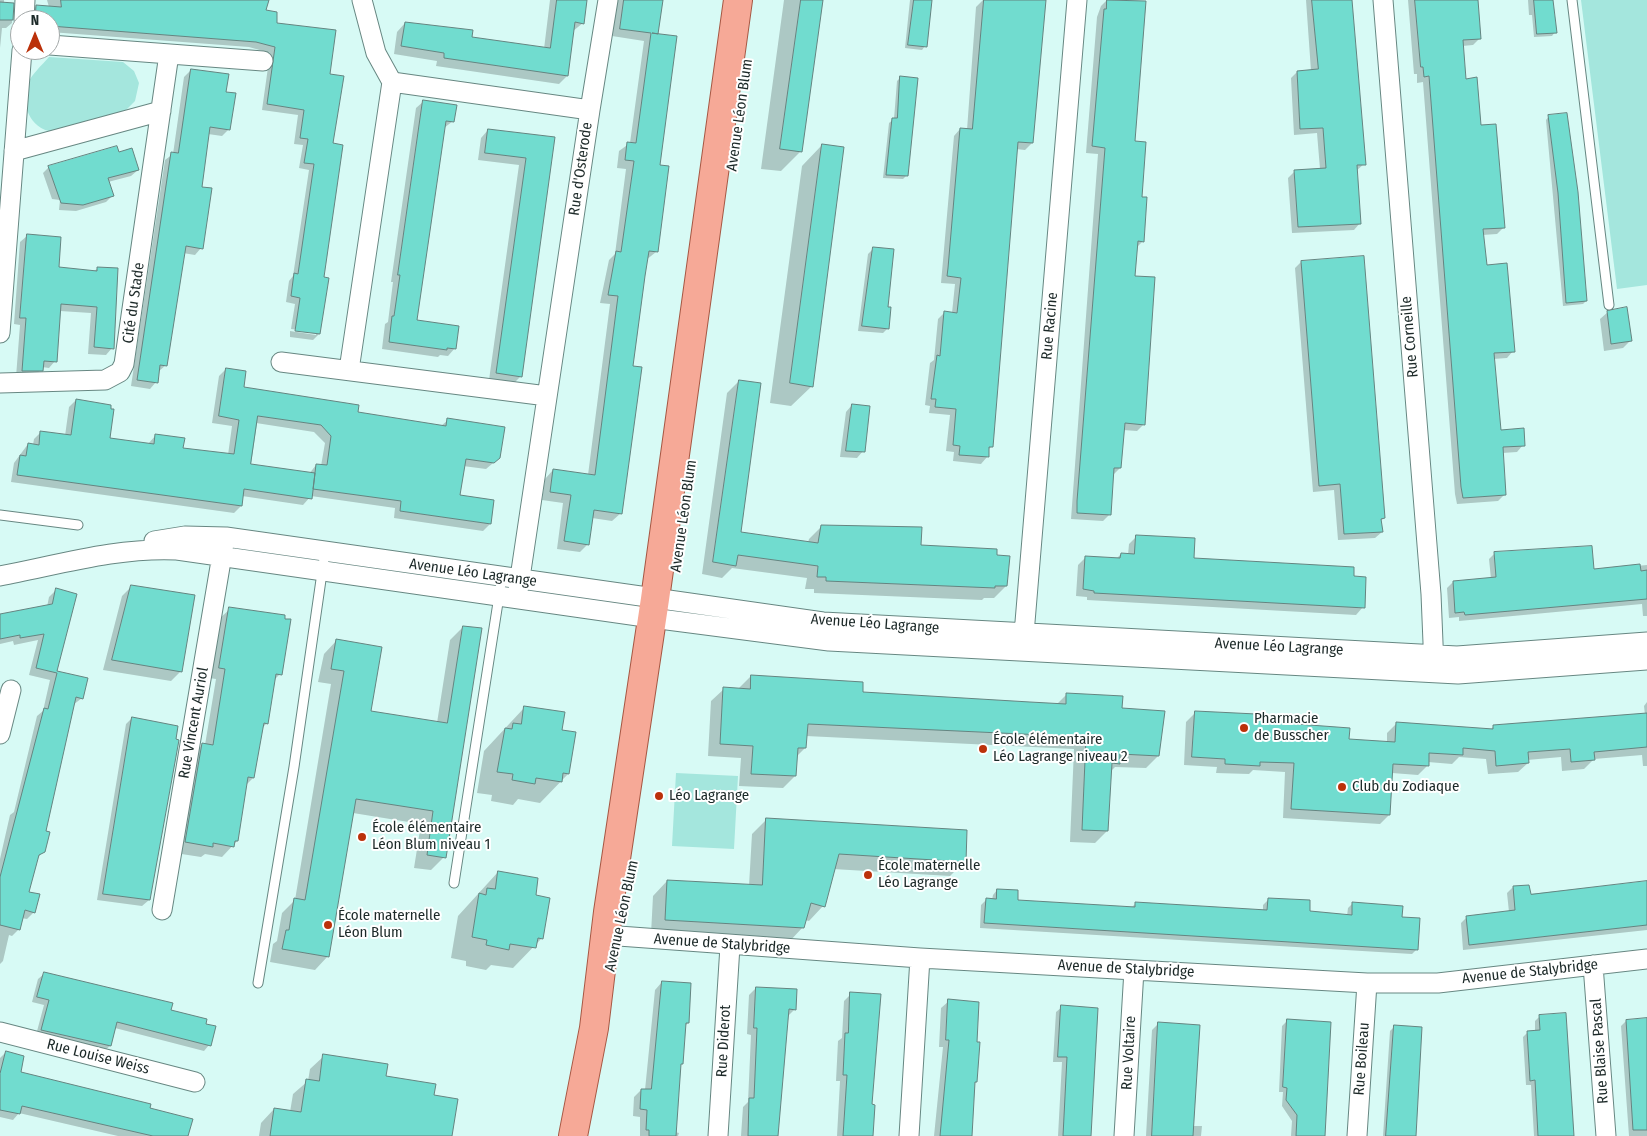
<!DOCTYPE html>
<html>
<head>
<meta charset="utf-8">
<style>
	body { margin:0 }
	#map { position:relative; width:1647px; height:1136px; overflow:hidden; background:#d7faf5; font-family:"Fira Sans Condensed",sans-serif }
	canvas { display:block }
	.north { position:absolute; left:10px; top:10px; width:50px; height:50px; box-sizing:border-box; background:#fff; border:1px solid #a4a9a9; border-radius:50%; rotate:0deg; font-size:14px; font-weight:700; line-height:20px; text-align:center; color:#1c2928 }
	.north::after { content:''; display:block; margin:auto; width:18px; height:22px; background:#bb310a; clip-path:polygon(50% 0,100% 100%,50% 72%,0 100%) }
</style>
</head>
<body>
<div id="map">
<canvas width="1647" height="1136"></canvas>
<div class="north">N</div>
</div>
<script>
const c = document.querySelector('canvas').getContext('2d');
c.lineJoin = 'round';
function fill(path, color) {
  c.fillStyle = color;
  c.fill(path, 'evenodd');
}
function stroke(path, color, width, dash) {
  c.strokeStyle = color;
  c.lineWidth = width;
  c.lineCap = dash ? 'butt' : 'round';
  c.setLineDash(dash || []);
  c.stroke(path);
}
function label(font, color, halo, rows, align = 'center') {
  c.font = font + ' "Fira Sans Condensed",sans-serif';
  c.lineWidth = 4;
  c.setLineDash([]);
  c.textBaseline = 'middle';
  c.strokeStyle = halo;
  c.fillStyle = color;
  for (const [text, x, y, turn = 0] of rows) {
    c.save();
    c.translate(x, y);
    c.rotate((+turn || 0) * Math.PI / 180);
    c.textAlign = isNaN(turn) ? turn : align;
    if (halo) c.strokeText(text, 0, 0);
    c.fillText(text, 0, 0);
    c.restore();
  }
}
fill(new Path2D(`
	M1581,0H1647V285L1617,289Z
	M49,57L123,62L134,71L139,83L135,101L125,111L53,132C29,128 21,105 28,83C32,74 42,65 49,57Z
	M676,773L738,776L734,849L672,846Z`), '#a4e6dd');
fill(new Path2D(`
	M0,0H4V4L12,5V23L6,28H2L0,48Z
	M47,0H268L265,11L328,75L332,144L319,334L313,340L290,337V331L316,335V332L291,329L295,304L286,302L289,281L293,276L309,170L299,168L303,145L294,144L298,115L262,110L270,53L249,47L50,32V20H30V13L36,6L49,7Z
	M550,0H586L583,23L573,31L567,76L559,84L436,66L437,61L394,54L397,32L405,23L470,38L544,49Z
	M618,0H661L657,33L656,252L646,260L632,367L621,513L612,521L592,518L588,544L580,552L557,549L563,503L542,500L545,479L553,470L588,475L610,304L600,303L609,260L615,254L626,169L617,168L619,151L630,143L644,41L612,36Z
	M784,0H822L801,151L781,171L761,169Z
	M910,0H930L925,46L922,50L905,48Z
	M983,0H1045L1032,143L1025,150L1016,149L992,446L988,450L987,457L981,464L953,461L954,452L946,451L950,415L929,413L930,406L925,405L930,363L934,360L938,319L944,313H952L955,284L941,283L954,136L960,129L967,130L976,7Z
	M1107,0L1144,3L1134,142L1143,241L1136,248L1134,277L1144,424L1137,431L1123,430L1120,468L1113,475L1110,514L1103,521L1071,519L1098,154L1086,153L1097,17L1101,6Z
	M1306,0H1351L1364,164L1356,171L1360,223L1354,230L1292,233L1288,178L1295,171L1320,169L1317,133L1294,135L1291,78L1297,72L1311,71Z
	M1408,0H1477L1480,38L1473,45L1462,46L1464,80L1480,126L1504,227L1497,234L1482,235L1485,266L1513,351L1507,358L1493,359L1500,432L1523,445L1517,452L1502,453L1505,494L1498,501L1457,504L1455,494L1423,82L1417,83V74H1414Z
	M1528,0H1552L1555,32L1552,36L1534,37L1532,15H1529Z
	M191,70L225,93L229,129L222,136L208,134L200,188L201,248L195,255L183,253L166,365L158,372L156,382L150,389L131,386L165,160L173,154L184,77Z
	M900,78L906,176L903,179L883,178L889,123L894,119L897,81Z
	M424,101L453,121L444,128L415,321L455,348L448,356L440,355L438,357L382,349L385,324L388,322L393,282H391L416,108Z
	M1549,116L1586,301L1583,304L1563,306L1546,120Z
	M488,130L553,138L520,377L513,384L489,380L519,165L478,160L481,138Z
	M822,145L812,386L791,406L770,403L802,166Z
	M118,153L138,170L131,176L108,182L112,196L106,202L76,211L59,210L60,200L52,199L43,173L49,167Z
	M27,236L57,268L93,272L98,268L112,348L106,355L88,354L91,313L60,311L55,361L49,368L42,367L35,377H16L20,325L14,324L20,242Z
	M873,249L887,308L888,328L883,333L858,331L868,254Z
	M1301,262L1384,518L1380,521L1382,532L1375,538L1338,540L1334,490L1313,492L1295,268Z
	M1608,312L1630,341L1623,348L1604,351L1600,319Z
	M226,369L242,388L357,413L441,426L448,420L499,458L486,469L463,466L459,496L493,501L490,524L483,531L394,518L395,508L311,496L303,505L242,496L241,506L234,513L11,482L14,463L28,444L33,445L34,439L41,432L65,436L69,407L76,400L109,439L148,444L156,435L182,449L228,455L232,426L212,423L219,376ZM256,423L314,432L325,443L321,466L316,465L309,474L250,465Z
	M739,381V533L808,543L809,539L821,527L920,546L1006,586L994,598H984L982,600L814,593V589H805L807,578L732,568L722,578L702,574L727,393Z
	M852,405L863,451L857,458L840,457L846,412Z
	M1136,537L1192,559L1352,577L1363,607L1356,615L1087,600V597L1076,596L1078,565L1085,558L1116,559L1121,554L1128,555L1129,544Z
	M1495,553L1593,570L1647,565V616H1643L1642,604L1459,621V617L1449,618L1447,588L1453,582L1491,579L1489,559Z
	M132,586L181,671L171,681L103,670L122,596Z
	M56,590V671L82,698L73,705L45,832L44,851L37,858L27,893L34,912L27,919L21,918L19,929L12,936L9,935L3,961L0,964V859L10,815L14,812L37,716L43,711L50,680L29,675L38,640L14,645L13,641L0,644V615L47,607L49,597Z
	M230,609L280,674L273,681L267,723L262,728L253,778L246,785L237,841L222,857L205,854L201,857L175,853L192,755L202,745H205L216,679L209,678L219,619Z
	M463,627L444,857L431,870L414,868L421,824L353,813L328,956L315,970L270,962L273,944L277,941L282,913L295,900L331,684L318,682L324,654L337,640L370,712L437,723L450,640Z
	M751,676L862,693L1057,704L1067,694L1158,756L1146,768L1115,767L1110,772L1107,831L1095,843L1070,842L1074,749L806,736L805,748L796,757L795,776L783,788L739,786L741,758L708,756L711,701L724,689H738Z
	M1647,702V766H1643L1642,755L1594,759L1584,769L1562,771L1561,757L1527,760L1528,763L1518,772L1488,774L1486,759L1459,757L1452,764L1428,762L1427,766L1418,775L1392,773L1389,815L1380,824L1283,818L1285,772L1253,770L1249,774L1216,773L1217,767L1184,765L1186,722L1195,713L1295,726L1348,740L1387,742V733L1396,724L1490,730L1493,727L1645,715L1644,706Z
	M524,708L560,730L568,774L540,803L518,799L513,805L491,801L492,795L477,793L484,751Z
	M132,718L178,741L149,900L142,906L97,900L126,724Z
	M767,819L965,861L950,876L833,869L823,906L809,921L805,920L803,927L789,942L651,934L653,896L667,881L749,886L752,834Z
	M498,872L534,896L542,938L513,968L491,965L486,970L466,966V961L451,958L458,916Z
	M1513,887L1529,896L1647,889V930L1463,950L1461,923L1467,917L1509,912L1507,893Z
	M997,890L1017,901L1131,908L1136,903L1263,911V905L1268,900L1309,913L1347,916L1348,908L1353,903L1401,918L1417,949L1412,954L980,928L981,905L986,900H992L993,895Z
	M44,974L170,1011L209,1045L204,1051L115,1028L110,1046L104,1051L36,1035L44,1005L32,1002L38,979Z
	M662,982L688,1023L685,1026L682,1063L679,1066L675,1132L679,1133L678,1136H640V1117L633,1116L634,1097L641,1090H645L655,990Z
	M756,988L795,1009L787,1017L777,1136H741L743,1107L748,1102L751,1035L747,1034L749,995Z
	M851,994L872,1136H837L840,1081H836L838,1041L842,1038L844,1001Z
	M949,1001L976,1082L973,1085L970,1136H934L943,1047H939L941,1008Z
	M1062,1007L1090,1136H1058L1062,1062H1053L1056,1012Z
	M1540,1016L1573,1136H1534L1531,1085H1526L1523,1037L1528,1032H1535V1021Z
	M1288,1020L1324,1136H1291L1292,1121L1282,1106L1283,1092H1279L1282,1026Z
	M1647,1020V1136H1629L1621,1026L1626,1021Z
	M1158,1024L1193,1126H1202L1201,1136H1146L1152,1030Z
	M1394,1027L1415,1136H1383L1390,1031Z
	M6,1052L19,1073L148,1109L187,1136H118L19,1113L13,1120L0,1117V1058Z
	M324,1056L433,1096L451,1136H259L261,1123L274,1109L290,1112L293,1094L308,1081L310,1069Z`), '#0003');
const building = new Path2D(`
	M61,0H269L266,10L277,12V23L336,30L330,74L344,76L333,143L343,145L324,277L329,278L320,334L295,331L300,298L291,296L294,273L298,274L314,164L304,163L308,139L300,138L304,110L267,104L275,47L256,42L50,26V20H35L36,5L61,7Z
	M557,0H587L584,24L575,22L568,76L444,58V53L401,46L405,22L473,30L472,37L550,48Z
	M624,0H663L658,34L652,33L677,36L660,165L669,166L658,252L649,251L645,276L633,366L642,367L622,514L594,510L589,545L564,541L571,495L550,492L553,469L595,475L618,296L608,295L616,251L621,252L634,161L625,160L627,142L636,143L651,33L620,29Z
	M801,0H823L802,152L780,149Z
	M914,0H932L927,47L908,45Z
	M984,0H1046L1033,143L1018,142L993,447H989V457L959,455L960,446L953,445L956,409L935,407L936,399H931L937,355L940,356L944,311L957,313L961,278L947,276L948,268L960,128L972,129Z
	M1107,0L1146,1L1135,141L1146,142L1142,197H1147L1144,242L1138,241L1135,276L1155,277L1145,425L1125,423L1121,468H1114L1111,515L1077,513V501L1105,148L1092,146L1104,9H1106Z
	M1312,0H1352L1366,165H1357L1361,224L1298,227L1294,170L1326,168L1323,128L1300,129L1297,71L1318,69Z
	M1415,0H1478L1481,39L1463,40L1466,79L1477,77L1481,125L1496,124L1505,228L1483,229L1487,265L1507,263L1515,352L1494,353L1501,430L1524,428L1525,446L1503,447L1506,495L1463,498L1461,487L1429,76L1424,77L1423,67H1421Z
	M1534,0H1553L1557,33L1537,34Z
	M0,2L14,3L13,20H0Z
	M191,69L229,74L226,92L236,93L230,130L210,127L202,187L212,188L203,249L186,246L167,366L160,365L158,383L137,380L171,152L178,153Z
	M900,76L918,78L908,176L886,175L892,118H897Z
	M423,100L457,105L454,122L446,121L417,320L459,326L456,349L447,348V350L389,342L392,316H394L400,275H398Z
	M1567,113L1578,192L1587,301L1566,303L1558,193L1548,115Z
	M488,129L555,137L522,377L496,373L526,158L485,153Z
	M822,144L844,147L813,387L790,383Z
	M117,146L119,152L132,148L139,170L108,178L114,196L83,205L61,203L48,166Z
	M27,234L61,237L59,267L97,271V267L118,268L114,349L94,347L97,307L61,304L57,362L44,361L43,371H22L26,318H20Z
	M873,247L894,249L888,307H891L889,329L862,326Z
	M1364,256L1385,518L1381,519L1383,532L1344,534L1340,484L1319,486L1301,261Z
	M1627,307L1632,341L1611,344L1607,311Z
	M226,368L246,371L244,387L359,405L358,412L446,426L447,418L505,427L500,458L494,463L466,459L460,495L494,500L491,524L400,511L401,501L313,489L315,473L312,499L244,489L242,506L17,475L20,455L26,456L28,443L39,445L40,431L71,435L76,399L111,405V409H114L110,438L154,444L155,434L185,438L183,448L234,454L239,420L219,416ZM258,416L321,425L331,436L327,465L316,464L315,473L251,464Z
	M739,380L761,383L741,532L818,543L821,525L922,527L921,545L997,549V555L1010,556L1007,586H995V588L826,581V577H817L818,566L738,555L736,566L713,562Z
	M852,404L870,406L865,452L846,451Z
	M1136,535L1195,538L1194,558L1354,567V576L1366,577L1365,608L1094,593V591L1083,589L1085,556L1120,558L1121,553L1134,554Z
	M1592,546L1594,569L1640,564L1641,571L1647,570V599L1465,615L1464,612L1455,613L1453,581L1496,577L1494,552Z
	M131,585L195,595L182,672L112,660Z
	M56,588L77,594L57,671L88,678L83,699L76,697L46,831L50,832L45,852L39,855L29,892L40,894L35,913L25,910L20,930L0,925V877L44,708L48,709L57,673L36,668L44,634L20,638V635L0,639V614L52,604Z
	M229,607L285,615V619H291L282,675L276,674L268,724L264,723L263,728L254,778L248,777L238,841H235L234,847L213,843V847L185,842L202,743L213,745L225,669L219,668Z
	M463,626L482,628L446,858L427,855L433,811L356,799L329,957L282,949L286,930H289L294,898L305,900L344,671L331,669L336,639L382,647L371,711L447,723Z
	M751,675L863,682V692L1030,702L1066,704V693L1123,696L1122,708L1165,711L1159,756L1120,754V764L1112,763L1108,831L1082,830L1086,737L808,724L806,748H798L796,776L751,774L753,746L720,744L723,687L750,689Z
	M524,706L565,712L562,730L576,732L569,774L563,773L562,782L536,778L535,784L512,780L513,774L497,772L505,728L512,729L513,723L521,724Z
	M1195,711L1297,716L1296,724L1350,728L1349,739L1395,742L1396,722L1493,729V725L1647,713V747L1594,752L1595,760L1571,762L1570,749L1528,752L1529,763L1496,766L1495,751L1463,748V755L1429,753V766L1393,764L1390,815L1291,809L1294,763L1260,762V766L1225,764V759L1192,757Z
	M132,717L178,726L176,739L179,740L150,900L103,894Z
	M766,818L967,830L966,862L839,854L825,907L811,903L804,928L665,920L667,880L762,885Z
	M498,871L538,878L536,895L550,898L543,939L538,938L536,948L510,944L509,950L486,945L487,940L472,937L479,893L486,895L487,888L495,889Z
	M1647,881V925L1469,945L1466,916L1515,910L1513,886L1529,885L1531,894Z
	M997,889L1018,890V900L1135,907V902L1267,910L1268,898L1310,900V911L1352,915V902L1403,906L1402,917L1420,918L1418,950L984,923L986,898L996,899Z
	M44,972L173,1003L171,1010L207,1019L206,1024L216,1026L211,1046L117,1022L111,1046L41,1030L49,1000L37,997Z
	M662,981L691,983L689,1023H686L683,1064H681L676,1136H649V1130H646L647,1110L640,1109L641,1089H651Z
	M756,987L797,989L796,1010L789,1009L778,1136H748L749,1098H754L757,1028H754Z
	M850,992L881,994L872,1104L875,1105L873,1136H843L847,1075H843L845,1033H848Z
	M948,999L979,1002L977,1042H980L977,1082H975L972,1136H940L949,1040H946Z
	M1061,1005L1098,1008L1091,1136H1063L1067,1057H1058Z
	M1566,1013L1574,1136H1538L1535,1080L1530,1081L1527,1031L1540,1030L1539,1015Z
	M1647,1018V1130H1633L1626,1020Z
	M1287,1019L1331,1022L1325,1136H1296L1297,1115L1286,1100L1287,1088L1283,1087Z
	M1158,1022L1200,1025L1193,1136H1152Z
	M1394,1025L1422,1027L1416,1136H1386Z
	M6,1051L24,1056L21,1072L151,1104L150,1108L193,1119L188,1136H153L22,1106L20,1114L0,1110V1074Z
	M323,1054L388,1064L386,1076L436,1084L434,1095L458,1099L452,1136H270L274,1108L301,1112L306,1079L319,1081Z`);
fill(building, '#71dccf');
stroke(building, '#658480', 1);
const lane = new Path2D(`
	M1572,0L1609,305
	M0,515L78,525
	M454,883L502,577
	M258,983L294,767L325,552`);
const street = new Path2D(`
	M1383,0L1431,594L1434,667
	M24,20L25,0
	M50,45L263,61
	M392,82L590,110L518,591
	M590,110L608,0
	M14,151L161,111
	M0,333L22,50
	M281,362L547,396
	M349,370L392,82L376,53L362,0
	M0,383L105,380L120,372L124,364L169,54
	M154,541L185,536L226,537L823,622L1457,656L1647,642
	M0,576C58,565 118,547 177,550L652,618L829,641L1458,674L1647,660
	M1023,646L1077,0
	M0,734L11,690
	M162,910L224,543
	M605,935L920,958L1367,983H1438L1647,959
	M1593,965L1606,1136
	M0,1032L195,1082
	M718,1136L730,946
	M909,1136L920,958
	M1124,1136L1134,970
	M1357,1136L1367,983`);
const primary = new Path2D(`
	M573,1136L594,1028L608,912L655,599L738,0`);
stroke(lane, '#678782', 11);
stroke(street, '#678782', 21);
stroke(primary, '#a65743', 30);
stroke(lane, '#fff', 9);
stroke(street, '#fff', 19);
stroke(primary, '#f6a997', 28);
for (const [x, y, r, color] of [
	[1244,728,5,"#bb310a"],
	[983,749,5,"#bb310a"],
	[1342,787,5,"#bb310a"],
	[659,796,5,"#bb310a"],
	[362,837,5,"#bb310a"],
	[868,875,5,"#bb310a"],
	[328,925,5,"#bb310a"]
]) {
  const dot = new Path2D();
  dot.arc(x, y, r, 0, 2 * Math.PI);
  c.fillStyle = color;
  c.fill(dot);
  stroke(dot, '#fff', 2);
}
label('15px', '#1c2928', '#fff', [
	["Avenue Léon Blum",740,115,-82],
	["Rue d'Osterode",581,169,-82],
	["Cité du Stade",134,303,-82],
	["Rue Racine",1050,326,-85],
	["Rue Corneille",1410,337,-95],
	["Avenue Léon Blum",684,516,-82],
	["Avenue Léo Lagrange",473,573,8],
	["Avenue Léo Lagrange",875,624,4],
	["Avenue Léo Lagrange",1279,647,3],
	["Rue Vincent Auriol",194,723,-80],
	["Avenue Léon Blum",622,916,-78],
	["Avenue de Stalybridge",722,944,4],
	["Avenue de Stalybridge",1126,969,3],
	["Avenue de Stalybridge",1530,972,-6],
	["Rue Diderot",724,1041,-87],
	["Rue Blaise Pascal",1600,1051,-94],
	["Rue Voltaire",1129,1053,-87],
	["Rue Louise Weiss",98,1057,14],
	["Rue Boileau",1362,1059,-86]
]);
label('15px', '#1c2928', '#fff', [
	["Pharmacie",1254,719],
	["de Busscher",1254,736],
	["École élémentaire",993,740],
	["Léo Lagrange niveau 2",993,757],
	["Club du Zodiaque",1352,787],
	["Léo Lagrange",669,796],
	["École élémentaire",372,828],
	["Léon Blum niveau 1",372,845],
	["École maternelle",878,866],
	["Léo Lagrange",878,883],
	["École maternelle",338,916],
	["Léon Blum",338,933]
], 'left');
</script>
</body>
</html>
